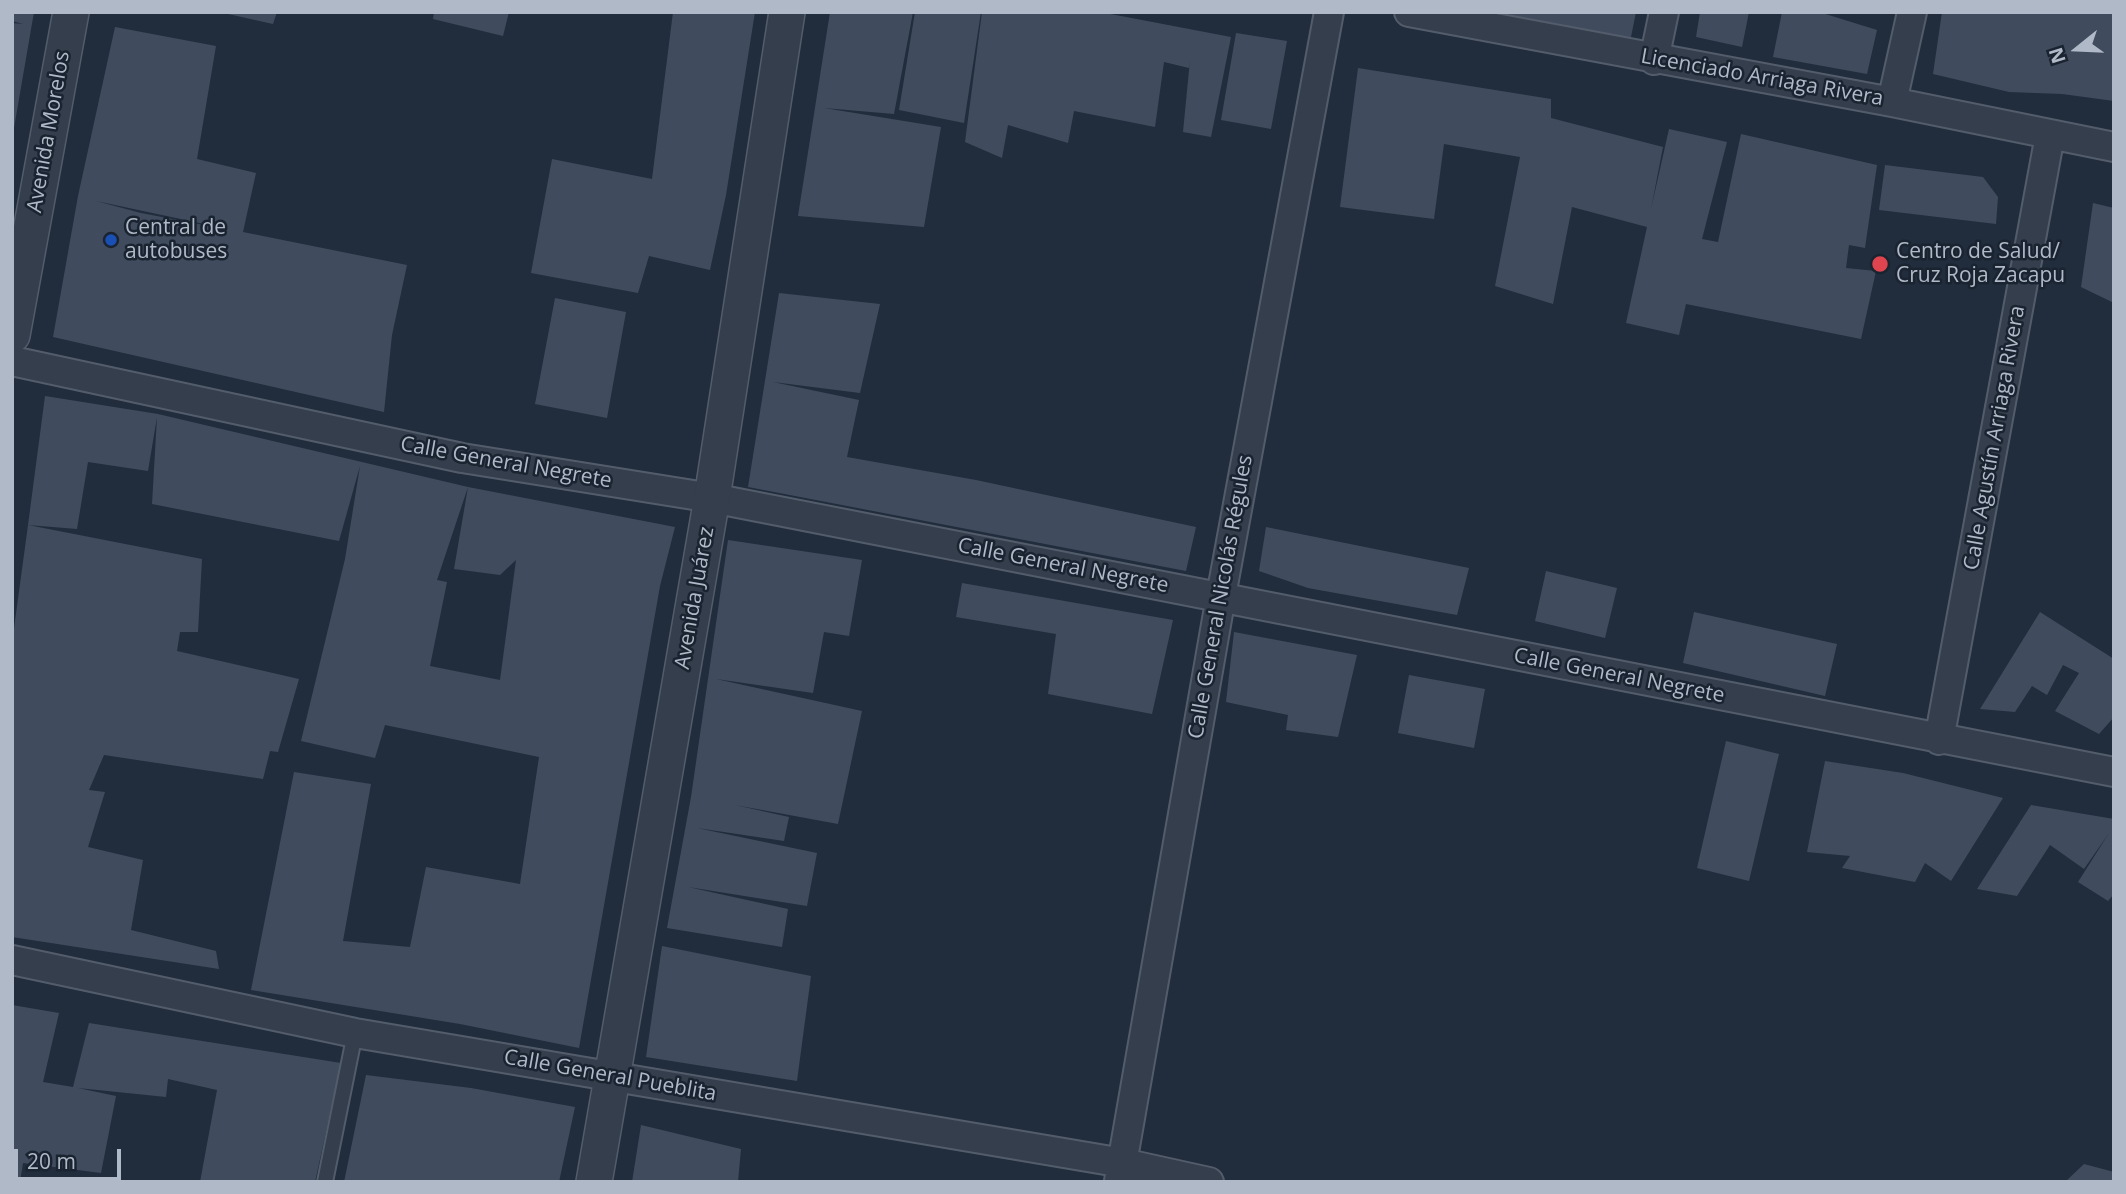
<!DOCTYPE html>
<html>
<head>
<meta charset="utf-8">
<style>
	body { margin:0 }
	#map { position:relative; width:2126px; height:1194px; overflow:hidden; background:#212d3c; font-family:"Open Sans",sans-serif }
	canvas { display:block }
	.frame { position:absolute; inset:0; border:14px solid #b0b9c8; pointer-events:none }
	.north { position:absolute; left:2042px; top:14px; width:70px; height:70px; -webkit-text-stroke:5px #1a2431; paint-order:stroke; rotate:252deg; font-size:19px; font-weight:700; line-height:28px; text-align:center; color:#b0b9c8 }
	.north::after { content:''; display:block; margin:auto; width:24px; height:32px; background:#b0b9c8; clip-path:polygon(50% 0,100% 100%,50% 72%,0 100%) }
	.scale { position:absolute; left:14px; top:1149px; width:107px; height:32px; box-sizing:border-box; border:4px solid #b0b9c8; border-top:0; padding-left:9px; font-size:21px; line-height:24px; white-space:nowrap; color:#b0b9c8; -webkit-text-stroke:5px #1a2431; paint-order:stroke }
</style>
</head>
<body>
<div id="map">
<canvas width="2126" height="1194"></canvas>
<div class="frame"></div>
<div class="north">N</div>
<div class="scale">20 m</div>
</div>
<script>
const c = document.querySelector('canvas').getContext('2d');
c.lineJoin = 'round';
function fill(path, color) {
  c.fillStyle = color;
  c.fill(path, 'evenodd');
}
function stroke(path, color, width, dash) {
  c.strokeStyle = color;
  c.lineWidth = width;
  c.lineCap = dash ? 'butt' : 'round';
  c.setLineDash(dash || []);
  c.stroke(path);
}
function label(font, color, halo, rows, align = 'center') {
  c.font = font + ' "Open Sans",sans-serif';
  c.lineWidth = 5;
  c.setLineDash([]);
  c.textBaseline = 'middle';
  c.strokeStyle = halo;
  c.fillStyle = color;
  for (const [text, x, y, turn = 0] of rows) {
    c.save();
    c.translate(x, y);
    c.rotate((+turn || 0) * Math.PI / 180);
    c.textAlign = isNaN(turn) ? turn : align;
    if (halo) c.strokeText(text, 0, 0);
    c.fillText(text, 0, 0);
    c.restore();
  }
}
fill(new Path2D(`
	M12,12H34L14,128L12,23L23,24L12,21Z
	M219,12H277L273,24Z
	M434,12H509L503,36L433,19Z
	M673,12H755L726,195L710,270L649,256L638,293L531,273L552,159L652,179Z
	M830,12H913L894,114L824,108L941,127L924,227L798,216Z
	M915,12H981L964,123L899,110Z
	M982,12H1100L1231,37L1211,137L1183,132L1190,60L1189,68L1164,62L1155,127L1074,111L1068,143L1008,125L1002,158L965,142Z
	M1504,12H1636L1630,42L1539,24L1504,15Z
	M1700,12H1749L1742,47L1696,37Z
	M1782,12H1819L1877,30L1867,74L1773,57Z
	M1942,12H2114V101L2062,94L2009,92L1933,74Z
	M115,27L216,46L197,159L256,173L243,232L407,265L392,335L384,412L53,337L78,196ZM96,201L209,225V226L141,213Z
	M1236,33L1287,41L1271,129L1221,120Z
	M1358,68L1551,99V118L1663,147L1651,209L1669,129L1727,142L1702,239L1718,242L1741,134L1877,165L1865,248L1849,245L1846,268L1876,271L1861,339L1686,304L1679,335L1626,323L1647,227L1572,207L1553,304L1495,286L1520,157L1444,144L1434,219L1340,207Z
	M1885,165L1983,177L1998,197L1996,224L1879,210Z
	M2093,203L2114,208V303L2081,287Z
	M779,293L880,304L860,393L773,382L859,400L847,457L976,480L1196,527L1186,571L748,487Z
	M555,298L626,312L607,418L535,404Z
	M45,396L158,414L468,487L437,580L447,582L430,666L500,680L516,560L500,575L454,569L468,487L675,527L660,586L579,1048L460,1024L251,990L294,772L371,784L343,941L410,947L426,867L520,884L539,757L385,725L375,758L301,741L345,559L360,466L339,541L152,504L157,417L148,471L88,462L77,529L28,525Z
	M28,525L202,559L198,632H180L177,651L299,679L278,752L270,751L263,779L104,755L89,790L105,792L88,847L143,860L131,930L216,951L219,969L12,937V643Z
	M1266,527L1469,568L1457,615L1308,588L1259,571Z
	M728,540L862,560L849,636L824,632L813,693L716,679L862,711L838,824L735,805L789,817L784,841L697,828L817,853L807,906L688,887L788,909L782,947L667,928L691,797Z
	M1546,571L1617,588L1605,638L1535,621Z
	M962,583L1173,620L1152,714L1048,694L1056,634L956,617Z
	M1694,612L1837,644L1825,696L1683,663Z
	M2040,612L2114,659V717L2099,734L2055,711L2079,673L2063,665L2047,695L2032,686L2015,712L1980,709Z
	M1234,632L1357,655L1338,737L1286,730L1288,715L1226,702Z
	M1409,675L1485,689L1474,748L1398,733Z
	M1726,741L1779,754L1749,881L1697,868Z
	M1825,761L1903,773L2003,798L1951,881L1925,863L1915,882L1842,868L1850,856L1807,852Z
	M2031,805L2114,819V894L2108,901L2078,882L2109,833L2084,869L2050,845L2017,896L1977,889Z
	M662,946L811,976L797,1081L646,1057Z
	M12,1005L59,1013L43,1082L73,1087L89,1023L341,1063L315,1182H200L217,1090L168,1079L166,1097L78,1088L116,1096L101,1173L23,1163L20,1182H12Z
	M366,1075L471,1088L575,1107L559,1182H344Z
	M641,1125L741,1149L738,1182H632Z
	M2084,1164L2114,1172V1182H2065Z`), '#404c5e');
const service = new Path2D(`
	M325,1182L355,1033`);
const minor = new Path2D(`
	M1409,12L1892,102L2114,147
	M1654,60L1664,12
	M1892,102L1912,12
	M12,361L462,458L712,498L2114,772
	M1939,740L2050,135
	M12,960L355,1033L1123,1163L1209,1182
	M1119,1181L1221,596L1329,12`);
const tertiary = new Path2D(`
	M12,335L71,12
	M594,1182L712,498L787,12`);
stroke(service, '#535c6a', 18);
stroke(minor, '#535c6a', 32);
stroke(tertiary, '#535c6a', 38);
stroke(service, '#353e4c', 14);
stroke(minor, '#353e4c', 28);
stroke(tertiary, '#353e4c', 35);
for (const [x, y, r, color] of [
	[111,240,7,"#1a4fb4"],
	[1880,264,9,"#e0444e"]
]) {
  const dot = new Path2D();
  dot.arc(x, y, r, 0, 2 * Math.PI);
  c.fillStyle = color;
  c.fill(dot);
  stroke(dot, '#1a2431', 2.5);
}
label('21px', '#b0b9c8', '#1a2431', [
	["Licenciado Arriaga Rivera",1762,78,10],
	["Avenida Morelos",49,132,-80],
	["Calle Agustín Arriaga Rivera",1995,438,-80],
	["Calle General Negrete",506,463,10],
	["Calle General Negrete",1063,566,11],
	["Calle General Nicolás Régules",1221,597,-80],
	["Avenida Juárez",695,598,-80],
	["Calle General Negrete",1619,676,11],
	["Calle General Pueblita",610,1076,10]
]);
label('21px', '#b0b9c8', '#1a2431', [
	["Central de",125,228],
	["autobuses",125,252],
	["Centro de Salud/",1896,252],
	["Cruz Roja Zacapu",1896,276]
], 'left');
</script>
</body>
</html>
